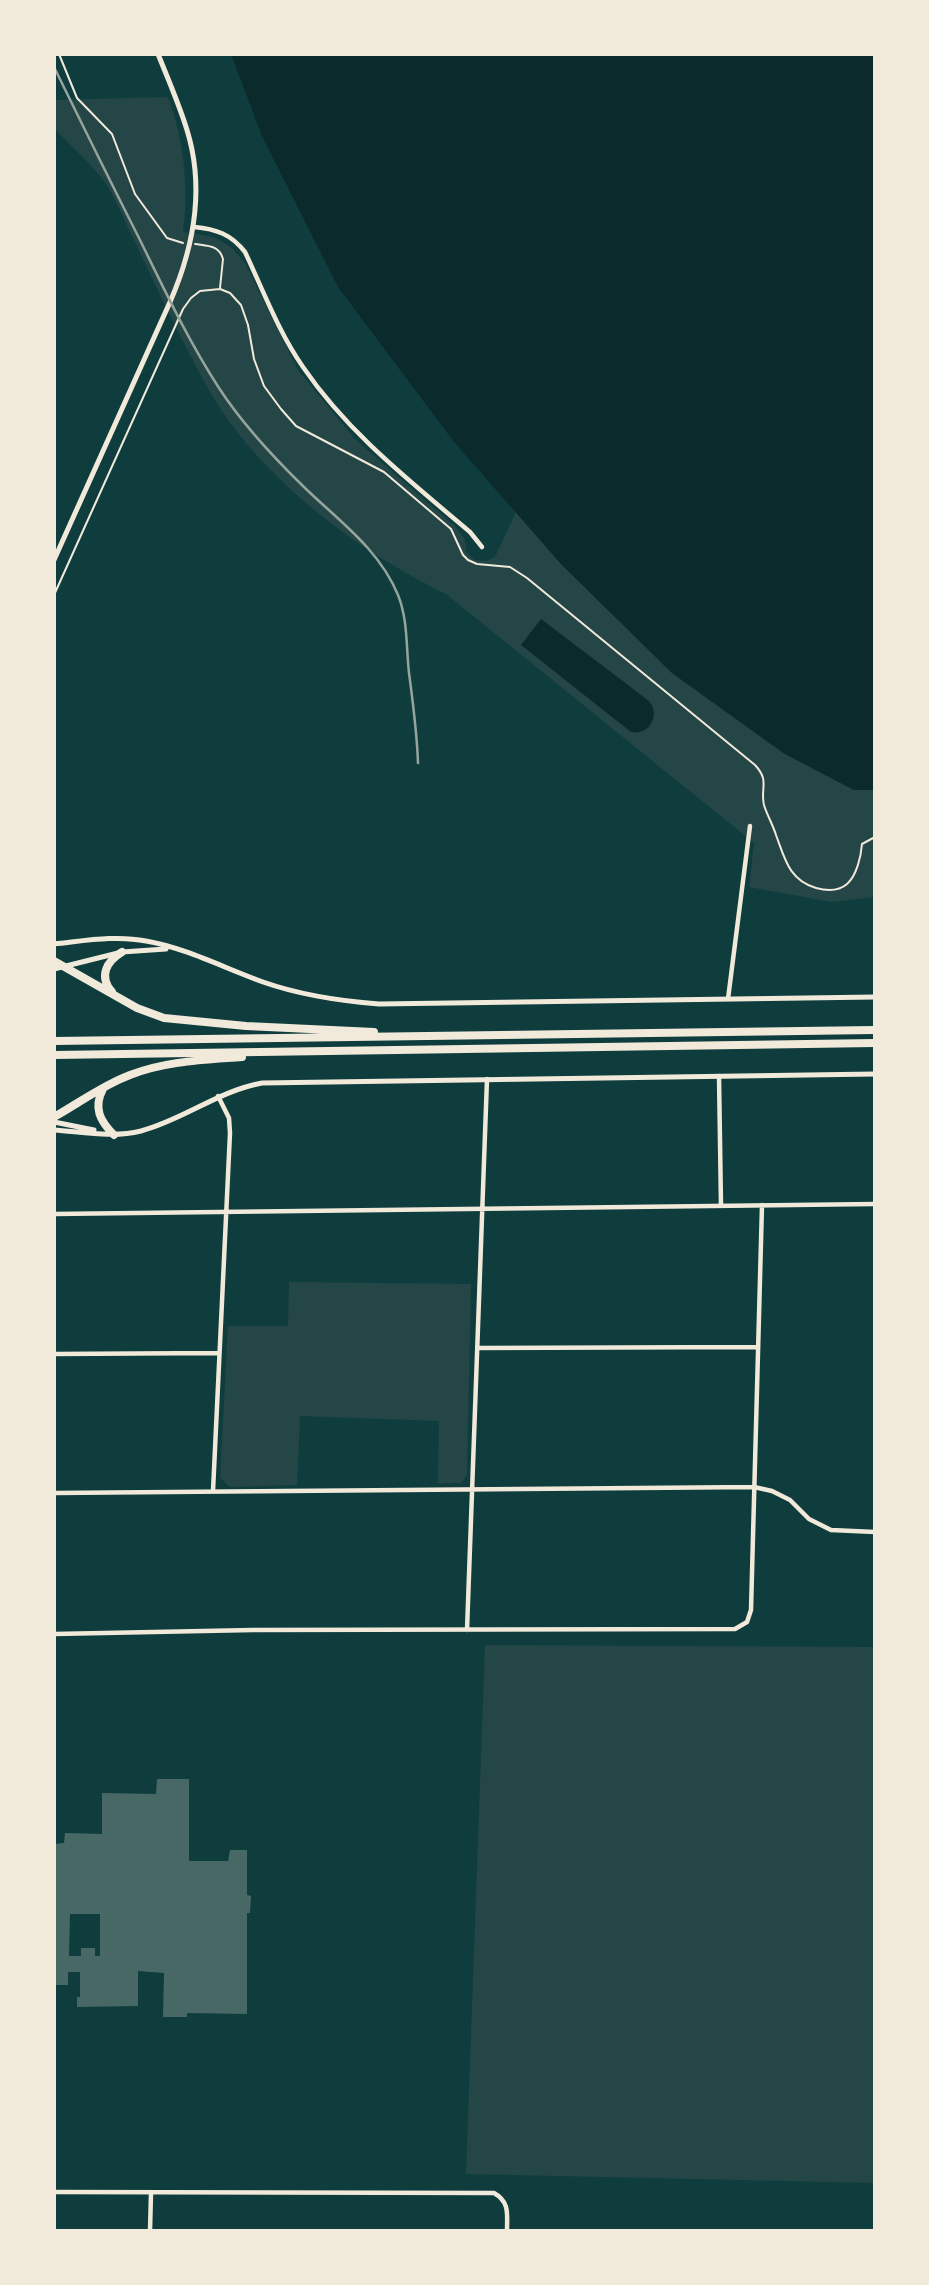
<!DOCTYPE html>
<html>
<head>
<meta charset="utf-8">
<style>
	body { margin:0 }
	#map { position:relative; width:929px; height:2285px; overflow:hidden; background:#0f3d3e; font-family:Arial,sans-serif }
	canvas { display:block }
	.frame { position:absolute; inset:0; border:56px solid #f1e9da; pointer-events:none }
</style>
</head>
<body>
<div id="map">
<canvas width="929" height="2285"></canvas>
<div class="frame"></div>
</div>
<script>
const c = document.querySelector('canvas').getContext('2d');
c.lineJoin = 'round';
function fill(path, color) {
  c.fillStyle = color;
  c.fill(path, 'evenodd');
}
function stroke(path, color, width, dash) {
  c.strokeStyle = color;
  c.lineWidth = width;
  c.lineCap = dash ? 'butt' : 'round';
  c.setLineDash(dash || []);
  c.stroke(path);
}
fill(new Path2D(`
	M168,97C184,141 189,186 183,232L214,237L231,247L245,263L298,370L355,439L456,527L465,540L466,551L474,560L486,561L495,557L516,512L561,564L672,673L785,754L854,790H875V897L832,902L749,887L754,843L446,594C354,549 255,475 205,383C179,336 157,288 134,240C125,223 118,204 108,187C96,168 70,145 54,128V100Z
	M289,1282L471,1284L467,1475L461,1483H438L439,1421L300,1416L297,1485L230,1487L220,1478L228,1326H288Z
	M485,1645L875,1647V2183L466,2174Z`), '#244646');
fill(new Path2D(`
	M231,54H875V790H854L785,754L768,742L672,673L561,564L454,442L338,287L262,136Z
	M541,619L649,701C661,715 649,736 631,732L521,645Z`), '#0a2a2b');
fill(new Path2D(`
	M157,1779H189V1861H228L230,1850H247V1895L251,1896L250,1913H247V2014L187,2013V2017H163L164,1973L138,1971V2006L77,2007V1997H80V1972H68V1985H54V1844L64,1843L65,1833L102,1834V1793L156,1794ZM70,1914H100V1956H95V1948H81V1956H69Z`), '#486865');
stroke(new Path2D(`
	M59,54L77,98L112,134L135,194L167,238L183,243
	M195,244C208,246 219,245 223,259L220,288
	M54,595L183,309L191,298L200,291L220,289L230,293L241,305L248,325L254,359L264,386L281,409L296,426L384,472L451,529L463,555L468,560L477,564L510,567L527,578L755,765C770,781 760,788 764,805C767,815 773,825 776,835C785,859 789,880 816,888C827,891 839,891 847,884C857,875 861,856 862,844L875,837`), '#f1e9da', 2);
stroke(new Path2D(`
	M194,227C216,229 231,234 245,252C263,290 279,333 303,367C348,433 410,481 470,532L482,547
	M728,999L750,826
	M719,1076L721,1206
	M54,1214L875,1204
	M478,1348L757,1347
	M54,1354L219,1353
	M213,1491L230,1133L229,1118L218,1096
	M54,1493L754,1487L772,1491L790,1500L809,1519L831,1530L875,1532
	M467,1630L487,1079
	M54,1634L253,1630L735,1629L747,1622L751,1610L762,1205
	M54,2192L494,2193C510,2202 507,2214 507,2231
	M150,2231L151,2193`), '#f1e9da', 4.5);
stroke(new Path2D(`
	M54,560L170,302C194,247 205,188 187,130C179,104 168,79 158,54
	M54,944C84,941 116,935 146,941C186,948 224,968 263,982C300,995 340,1001 379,1004L875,997
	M54,969L122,952L166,949
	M54,1122L94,1130
	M54,1130C83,1132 113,1138 141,1131C183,1120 218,1091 262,1083L875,1074`), '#f1e9da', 5);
stroke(new Path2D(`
	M54,961L137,1008L164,1018L246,1026L374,1032
	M112,992C98,976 107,961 122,952
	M54,1041L875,1030
	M54,1055L875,1043
	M103,1089C93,1108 100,1121 114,1135
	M54,1117C79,1103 103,1085 130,1075C166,1061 204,1060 242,1057`), '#f1e9da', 8);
stroke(new Path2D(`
	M54,67C82,124 110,181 139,238C164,289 188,340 219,388C243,425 273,457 305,488C339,521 379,549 398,595C408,620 406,646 409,673C413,703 417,732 418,763`), '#97a49c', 2.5);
</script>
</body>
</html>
